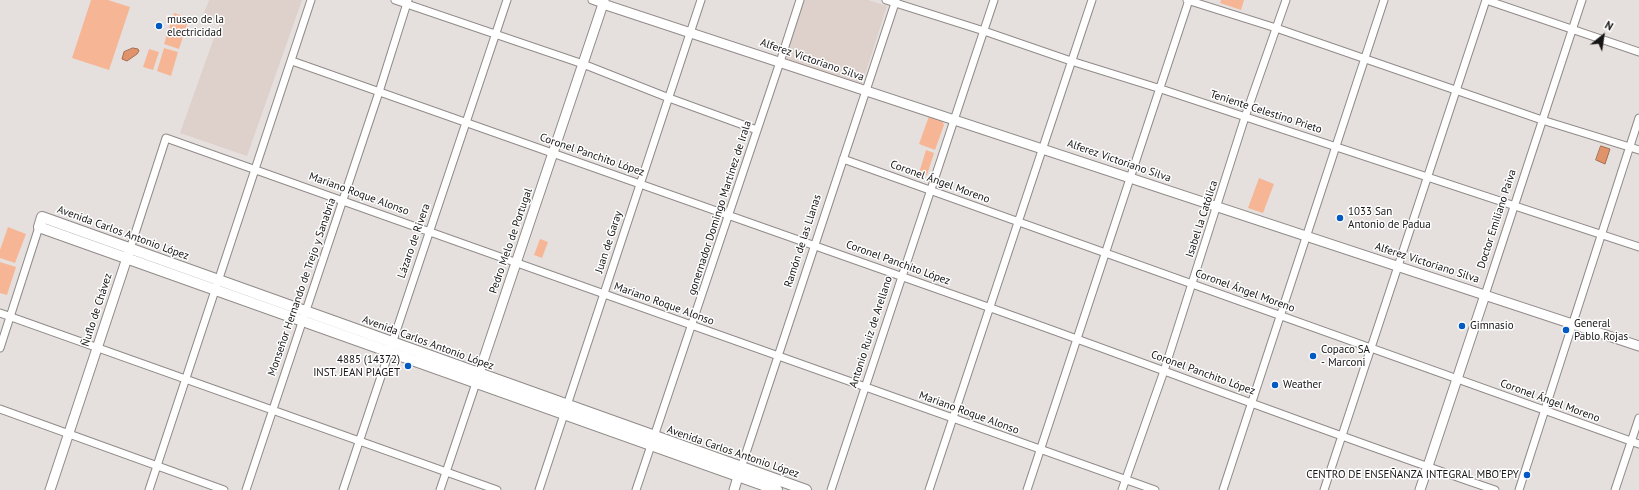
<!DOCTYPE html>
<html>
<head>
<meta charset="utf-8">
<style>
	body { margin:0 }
	#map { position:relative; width:1639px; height:490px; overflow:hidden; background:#e5e0dd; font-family:"PT Sans",sans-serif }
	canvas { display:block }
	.north { position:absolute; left:1583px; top:16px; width:40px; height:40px; -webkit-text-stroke:3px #fff; paint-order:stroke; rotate:30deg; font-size:11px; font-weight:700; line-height:16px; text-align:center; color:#161414 }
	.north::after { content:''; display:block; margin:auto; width:14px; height:18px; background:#161414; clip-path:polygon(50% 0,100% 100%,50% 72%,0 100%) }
</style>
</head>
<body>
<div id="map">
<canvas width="1639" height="490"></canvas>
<div class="north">N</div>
</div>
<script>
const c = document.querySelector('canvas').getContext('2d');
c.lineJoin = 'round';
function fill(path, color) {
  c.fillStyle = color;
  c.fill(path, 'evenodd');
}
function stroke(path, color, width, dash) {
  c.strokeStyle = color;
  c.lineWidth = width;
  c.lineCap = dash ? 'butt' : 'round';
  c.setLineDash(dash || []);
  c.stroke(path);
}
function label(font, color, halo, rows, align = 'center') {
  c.font = font + ' "PT Sans",sans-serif';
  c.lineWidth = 3;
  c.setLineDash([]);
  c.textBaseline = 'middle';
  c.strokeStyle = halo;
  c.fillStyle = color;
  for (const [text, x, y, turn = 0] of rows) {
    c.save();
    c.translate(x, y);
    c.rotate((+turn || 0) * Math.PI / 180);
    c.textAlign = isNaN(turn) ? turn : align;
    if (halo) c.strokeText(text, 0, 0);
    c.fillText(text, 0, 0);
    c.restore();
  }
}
fill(new Path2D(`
	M209,0H302L247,156L180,133L220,21L203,15Z
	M804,0H868L887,6L862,84L785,59Z`), '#ded1cb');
fill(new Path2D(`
	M91,0H108L130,7L109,70L72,58Z
	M1221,0H1244L1241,10L1220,3Z
	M174,13L189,18L179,49L164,44Z
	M164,48L178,52L171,76L157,71Z
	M149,49L159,52L153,70L143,67Z
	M929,116L942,120L944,125L935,150L919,144Z
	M926,150L934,153L927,175L919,173Z
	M1259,178L1274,184L1263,213L1248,208Z
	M8,227L26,234L15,263L0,258V250Z
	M540,239L548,242L542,258L534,255Z
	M0,262L16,267L7,295L0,293Z`), '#f6b696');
const water = new Path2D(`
	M133,48L138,49L139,51L137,54L127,61L122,59L124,52Z
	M1601,146L1610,149L1605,164L1596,160Z`);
fill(water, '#e0936a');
stroke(water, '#a36d50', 1);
const minor = new Path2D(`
	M395,0L583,64L669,98L757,130
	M592,0L603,4L605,0
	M886,0L984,31L1071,61L1161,89L1639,247
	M1187,0L1276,28L1542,120L1639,150
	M1486,0L1639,52
	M292,61C524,144 756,224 988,307C1157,367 1325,432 1495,490
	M843,159L1639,444
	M130,249L166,138L1155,490
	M1485,295L1582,0
	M0,313L497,490
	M0,348L39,227
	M0,409L224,490
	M741,468L896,0
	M149,490L311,0
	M246,490L379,92L408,0
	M343,490L507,0
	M440,490L476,383
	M539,490L701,0
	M636,490L780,62L800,0
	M831,490L994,0
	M929,490L1092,0
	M1027,490L1189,0
	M1122,490L1164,371L1245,117L1286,0
	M1223,490L1384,0
	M1324,490L1486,0
	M1519,490L1639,118
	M1615,490L1639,418`);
const tertiary = new Path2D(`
	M477,379L603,4L1639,346
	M50,490L129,252
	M734,490L740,470
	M1420,490L1485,295`);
const secondary = new Path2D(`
	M777,490L39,227L42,217L806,490`);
stroke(minor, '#908b89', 9);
stroke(tertiary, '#908b89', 11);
stroke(secondary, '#908b89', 12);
stroke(minor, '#fff', 7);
stroke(tertiary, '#fff', 9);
stroke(secondary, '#fff', 10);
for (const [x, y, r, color] of [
	[159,26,4,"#0159c2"],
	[1340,218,4,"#0159c2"],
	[1462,326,4,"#0159c2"],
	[1566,330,4,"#0159c2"],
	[1313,356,4,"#0159c2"],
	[408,366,4,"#0159c2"],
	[1275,385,4,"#0159c2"],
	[1527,475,4,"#0159c2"]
]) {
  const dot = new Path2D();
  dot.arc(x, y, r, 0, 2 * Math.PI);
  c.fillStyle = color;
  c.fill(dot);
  stroke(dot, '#fff', 1.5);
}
label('11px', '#161414', '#fff', [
	["museo de la",167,20],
	["electricidad",167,33],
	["1033 San",1348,212],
	["Antonio de Padua",1348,225],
	["General",1574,324],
	["Pablo Rojas",1574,337],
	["Gimnasio",1470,326],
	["Copaco SA",1321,350],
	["- Marconi",1321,363],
	["4885 (14372)",400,360,"right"],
	["INST. JEAN PIAGET",400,373,"right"],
	["Weather",1283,385],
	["CENTRO DE ENSEÑANZA INTEGRAL MBO'EPY",1519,475,"right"]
], 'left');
label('11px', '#161414', '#fff', [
	["Alferez Victoriano Silva",812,60,19],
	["Teniente Celestino Prieto",1266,112,18],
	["Coronel Panchito López",592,155,19],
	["Alferez Victoriano Silva",1119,161,19],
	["Coronel Ángel Moreno",940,182,20],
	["Mariano Roque Alonso",359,194,20],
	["gonernador Domingo Martínez de Irala",720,208,-72],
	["Isabel la Católica",1202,219,-72],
	["Doctor Emiliano Paiva",1497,219,-72],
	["Avenida Carlos Antonio López",123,233,20],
	["Lázaro de Rivera",414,241,-71],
	["Pedro Melo de Portugal",511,241,-71],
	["Ramón de las Llanas",803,241,-72],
	["Juan de Garay",609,242,-72],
	["Coronel Panchito López",898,263,20],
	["Alferez Victoriano Silva",1427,263,18],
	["Monseñor Hernando de Trejo y Sanabria",302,287,-71],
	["Coronel Ángel Moreno",1245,291,20],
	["Mariano Roque Alonso",664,304,20],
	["Ñuflo de Chávez",97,310,-72],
	["Antonio Ruiz de Arellano",871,332,-72],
	["Avenida Carlos Antonio López",428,343,20],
	["Coronel Panchito López",1203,373,20],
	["Coronel Ángel Moreno",1550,401,20],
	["Mariano Roque Alonso",969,413,20],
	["Avenida Carlos Antonio López",733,452,19]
]);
</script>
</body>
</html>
